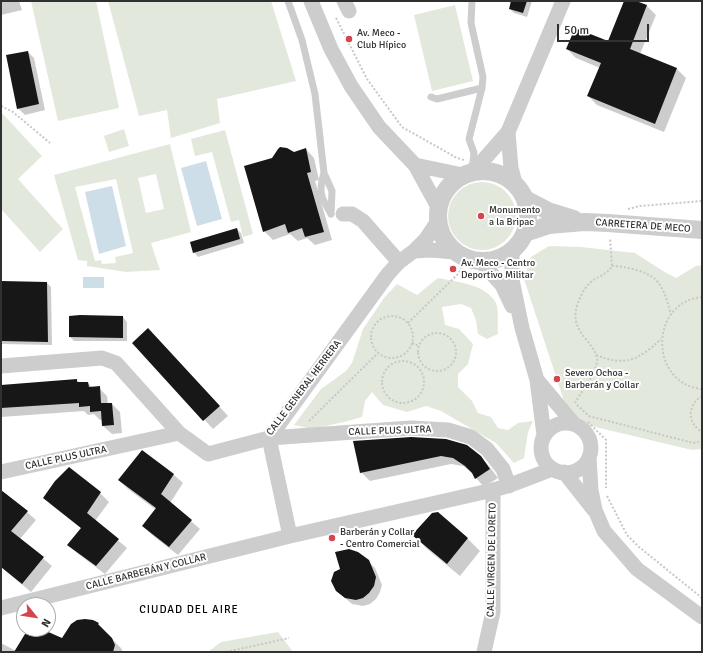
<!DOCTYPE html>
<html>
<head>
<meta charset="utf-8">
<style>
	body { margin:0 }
	#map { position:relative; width:703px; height:653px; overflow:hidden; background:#fff; font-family:Signika,sans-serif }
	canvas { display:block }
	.frame { position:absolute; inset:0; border:2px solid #303030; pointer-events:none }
	.north { position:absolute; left:16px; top:597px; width:40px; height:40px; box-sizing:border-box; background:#fff; border:1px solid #acacac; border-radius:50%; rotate:120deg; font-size:11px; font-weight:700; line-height:16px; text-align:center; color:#303030 }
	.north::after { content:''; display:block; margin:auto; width:14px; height:18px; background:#d4454f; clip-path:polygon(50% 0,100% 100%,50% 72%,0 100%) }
	.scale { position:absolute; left:557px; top:24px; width:92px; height:18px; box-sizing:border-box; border:2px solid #303030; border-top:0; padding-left:5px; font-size:12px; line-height:14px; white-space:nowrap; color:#303030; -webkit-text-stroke:3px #fff; paint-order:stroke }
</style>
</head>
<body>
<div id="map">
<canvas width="703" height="653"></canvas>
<div class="frame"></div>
<div class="north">N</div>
<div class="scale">50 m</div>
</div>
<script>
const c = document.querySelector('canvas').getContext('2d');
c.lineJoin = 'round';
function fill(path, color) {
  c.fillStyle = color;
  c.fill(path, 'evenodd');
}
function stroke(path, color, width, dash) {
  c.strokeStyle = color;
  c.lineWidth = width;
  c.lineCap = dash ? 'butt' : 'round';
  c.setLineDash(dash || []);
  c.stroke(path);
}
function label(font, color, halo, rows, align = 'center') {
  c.font = font + ' Signika,sans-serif';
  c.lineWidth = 4;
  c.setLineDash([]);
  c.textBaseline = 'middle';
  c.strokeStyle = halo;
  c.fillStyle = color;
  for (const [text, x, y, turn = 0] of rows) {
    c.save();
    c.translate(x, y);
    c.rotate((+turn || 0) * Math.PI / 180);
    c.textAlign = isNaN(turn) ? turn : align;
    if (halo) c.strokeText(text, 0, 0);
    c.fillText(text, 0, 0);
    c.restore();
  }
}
fill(new Path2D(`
	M31,1H96L119,108L58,121Z
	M108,1H271L296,81L217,99L220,123L171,138L167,110L139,116Z
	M455,5L473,81L432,91L414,15Z
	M1,112L42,156L18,179L63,229L40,252L1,209Z
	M124,129L129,146L109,152L104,136Z
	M225,130L253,234L243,237L239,220L231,222L212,152L195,156L191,139Z
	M170,144L191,232L151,243L160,270L126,272L87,266V261L78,260L54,175ZM156,174L164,209L146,213L138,178ZM116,179L133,253L115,257L116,263L102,264L101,260L95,261L75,187Z
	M448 216a34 34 0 1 1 68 0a34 34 0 1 1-68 0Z
	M549,246L581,247L635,253L663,271L676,278L696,266L702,265V449L692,450L583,424L564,401L524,279L531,257Z
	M438,278C457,282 486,284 496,303C499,309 497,326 498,334L487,339L478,334L476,320L471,308L461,304L442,307L445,325L459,329L473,344L468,364L458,374V387L472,401L478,413L491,417L498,428L508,430L518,423L533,421L528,432L524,458L514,463L496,443L441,411L426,406L407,412L383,405L372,392L365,401L362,417L344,422L312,429L294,425L321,389L346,371L352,363L363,329L384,298L397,284L417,295Z
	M278,632L293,652H208L221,642Z`), '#e3e8dc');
fill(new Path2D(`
	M206,161L222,219L197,226L181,168Z
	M112,186L126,246L99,254L85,192Z
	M83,277H104V288H83Z`), '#cedee9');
fill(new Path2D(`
	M1,1H19L22,10L1,15Z
	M509,1H532L527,17L514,13L510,9L511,4Z
	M625,1H634L647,6L656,15L640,54L677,69L686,78L664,132L597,105L588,96L600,68L576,58L567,49L609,42Z
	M28,52L34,58L45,110L25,115L18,108Z
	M306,149L314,158L319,180L315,181L332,240L315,245L307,238L298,241L290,234L273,240L264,231L293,154Z
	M237,229L241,233L244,243L198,257L194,252Z
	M1,282L47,283L51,287L52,345L1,344Z
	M70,317H123L127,322V341H74L70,337Z
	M157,338L228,416L213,429L133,343Z
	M77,380L80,383H88L93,388H99L107,396L108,404H112L120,412L122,433L112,434L103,426V420H100L94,414L88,415L84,411L1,417V386Z
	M411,438L480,456L489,466L498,478L484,487L476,478L473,473L463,466L451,464L370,481L361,472Z
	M142,452L174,475L183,483L170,503L200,529L178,555L152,535L143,526L156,510L128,489L119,480Z
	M69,468L100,493L109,502L95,521L127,548L105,574L77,553L68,545L82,529L54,507L45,498Z
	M1,491L27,512L36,520L20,539L52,566L31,592L1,567Z
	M414,535L467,538L480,551L460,576L426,548Z
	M368,561L375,568L382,585L380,592L376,599L370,604L363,606L352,604L337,591Z
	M106,633L121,648L123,652H1V643L16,651L63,639Z`), '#0003');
fill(new Path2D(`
	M511,1H527L523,13L509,9Z
	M624,1H636L647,5L630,49L677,68L655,124L587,96L601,63L566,49L575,28L608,41Z
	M28,51L39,104L17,109L6,55Z
	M280,147L287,148L294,152L306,148L311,172L307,173L324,232L305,237L302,228L288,233L285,224L263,232L244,166L272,158L278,149Z
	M237,228L240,239L193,253L190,242Z
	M1,281L47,282L48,342L1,341Z
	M80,315L123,316V338L69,337V316Z
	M148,328L220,406L203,421L132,343Z
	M77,379V382H88L89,387L100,386L101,403H112L114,425L102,426L101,411L90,412V406L79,407V403L1,408V385Z
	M411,437L446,439L467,445L481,456L490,469L475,479L472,473L465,466L453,458L441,456L360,473L353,441Z
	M142,450L174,474L161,494L192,520L169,547L142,526L156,508L118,480Z
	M69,467L101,492L87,513L119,539L96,566L67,545L81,528L43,498L55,481Z
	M1,490L28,511L11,531L44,557L22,584L1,567Z
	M438,512L468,538L447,564L412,535L432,513Z
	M349,549L358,552L369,560L376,577L374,586L369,593L363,598L356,600L345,598L336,591L331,581L334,572L340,569L335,552Z
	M85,619L93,620L99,623L98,624L112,638L115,645L113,652H14L25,634L40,630L46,631L62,638L71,624L77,620Z`), '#171717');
stroke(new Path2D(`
	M336,18L367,79L402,127L457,158L464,160
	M1,106L13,112L50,143
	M628,209L640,206L702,201
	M612,266C623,266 648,271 656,280C665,290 668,303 671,315
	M702,297C649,302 649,384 702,389
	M371 337a21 21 0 1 1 42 0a21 21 0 1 1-42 0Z
	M408,323L459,273L461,268
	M418 352a19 19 0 1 1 38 0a19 19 0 1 1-38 0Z
	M412,343L419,346
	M596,355C625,367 639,360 661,339
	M382 382a21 21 0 1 1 42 0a21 21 0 1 1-42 0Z
	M702,396C687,405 687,423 702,432
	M575,403C581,392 595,375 597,362C599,345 571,334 576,310C578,301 583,289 590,283C597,276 607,275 612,266L610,238
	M577,405L589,416L693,443L702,441
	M309,421L378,353
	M588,422L606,440V488
	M607,496L627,535L639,547L702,598
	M226,652L289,638`), '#c7c7c7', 2, [2, 2]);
stroke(new Path2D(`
	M288,1L302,40L315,94L324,173L332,191L331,214
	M431,97L437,99L482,88
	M471,168L473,162L474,153L469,139L482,88L483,77L471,23L472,1
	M324,173C318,192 321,197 331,214`), '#cdcdcd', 7);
stroke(new Path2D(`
	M311,1L331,49L351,86L379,127L415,165L438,207
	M344,1L349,11
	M508,132L511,168L515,183
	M415,165L463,175
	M473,172L508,132L563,1
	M343,214H352L363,221L399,262
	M438,221L426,239L414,251L431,250L455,252
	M512,250V280L522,328L537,380L544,435
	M480,261L502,285L512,306
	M1,366L102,358L116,363L179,433L208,454L269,438L388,274L399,262L414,251
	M538,381L574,424
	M541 448a25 25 0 1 1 50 0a25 25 0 1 1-50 0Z
	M589,457L591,490L595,510L604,531L637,569L702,617
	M1,472L179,433
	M564,472L594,510
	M290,536L269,438L411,428L448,430L471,437L487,449L503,469L509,486
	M1,608L290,536L493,490C514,485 533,476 552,469
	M484,652L493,612V490`), '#cdcdcd', 15);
stroke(new Path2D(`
	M438 216a45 45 0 1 1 90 0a45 45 0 1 1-90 0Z
	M525,199L548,211L574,219
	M525,233L549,225L584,222L608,223L702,230`), '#cdcdcd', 18);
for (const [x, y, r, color] of [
	[349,39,4,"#d4454f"],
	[481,216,4,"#d4454f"],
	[453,269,4,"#d4454f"],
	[557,379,4,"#d4454f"],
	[332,538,4,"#d4454f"]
]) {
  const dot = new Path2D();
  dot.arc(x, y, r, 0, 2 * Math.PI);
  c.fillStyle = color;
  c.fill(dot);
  stroke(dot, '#fff', 1.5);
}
label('10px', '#303030', '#fff', [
	["Av. Meco -",357,33],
	["Club Hípico",357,45],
	["Monumento",489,210],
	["a la Bripac",489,222],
	["Av. Meco - Centro",461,263],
	["Deportivo Militar",461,275],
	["Severo Ochoa -",565,373],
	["Barberán y Collar",565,385],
	["Barberán y Collar",340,532],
	["- Centro Comercial",340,544]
], 'left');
label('10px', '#303030', '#fff', [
	["CARRETERA DE MECO",643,226,4],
	["CALLE GENERAL HERRERA",304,388,-53],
	["CALLE PLUS ULTRA",390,431,-2],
	["CALLE PLUS ULTRA",66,458,-12],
	["CALLE VIRGEN DE LORETO",492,560,-89],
	["CALLE BARBERÁN Y COLLAR",146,572,-14]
]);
c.letterSpacing = '1px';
label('11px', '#000', '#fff', [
	["CIUDAD DEL AIRE",189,610]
]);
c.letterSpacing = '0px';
</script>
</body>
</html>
